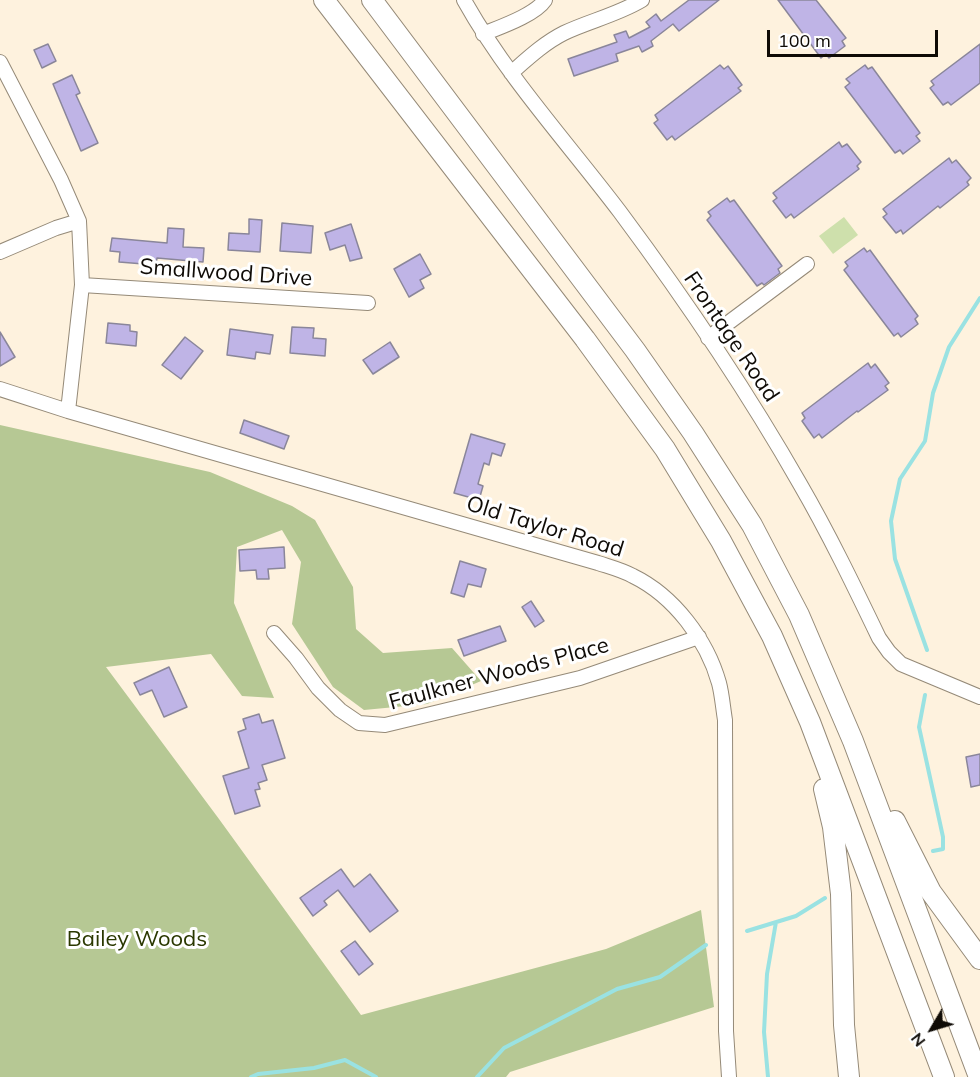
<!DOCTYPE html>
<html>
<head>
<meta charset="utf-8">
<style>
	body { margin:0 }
	#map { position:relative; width:980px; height:1077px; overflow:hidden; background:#fef2de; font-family:Mulish,sans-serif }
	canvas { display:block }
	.north { position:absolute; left:902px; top:999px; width:60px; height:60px; -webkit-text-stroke:4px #fff; paint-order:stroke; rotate:232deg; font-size:16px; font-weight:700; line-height:24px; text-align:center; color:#0f0b06 }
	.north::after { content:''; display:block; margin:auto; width:21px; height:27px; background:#0f0b06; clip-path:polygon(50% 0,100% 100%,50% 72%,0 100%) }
	.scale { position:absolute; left:767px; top:30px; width:171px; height:27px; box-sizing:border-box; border:3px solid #0f0b06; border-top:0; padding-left:8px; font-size:18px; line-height:21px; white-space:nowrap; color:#0f0b06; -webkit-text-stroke:4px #fff; paint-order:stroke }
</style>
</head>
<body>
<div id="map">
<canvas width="980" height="1077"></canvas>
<div class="north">N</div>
<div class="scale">100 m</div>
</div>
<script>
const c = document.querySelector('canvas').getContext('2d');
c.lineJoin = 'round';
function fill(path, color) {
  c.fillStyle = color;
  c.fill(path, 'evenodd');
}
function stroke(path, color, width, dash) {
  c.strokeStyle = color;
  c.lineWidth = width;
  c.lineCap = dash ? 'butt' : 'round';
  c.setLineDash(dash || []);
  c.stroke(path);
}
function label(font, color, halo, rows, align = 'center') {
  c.font = font + ' Mulish,sans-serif';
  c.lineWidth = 6;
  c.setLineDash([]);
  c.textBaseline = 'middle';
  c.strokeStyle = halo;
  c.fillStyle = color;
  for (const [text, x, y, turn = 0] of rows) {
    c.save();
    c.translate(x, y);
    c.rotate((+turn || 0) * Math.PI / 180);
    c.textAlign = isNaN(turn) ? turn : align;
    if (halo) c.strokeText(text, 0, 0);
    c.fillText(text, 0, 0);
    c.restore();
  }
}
fill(new Path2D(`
	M844,217L858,235L833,254L819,236Z`), '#cee0ac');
fill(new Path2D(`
	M0,425L210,472L292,506L315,520L353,587L356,629L383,653L452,648L481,681L427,704L364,710L333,687L292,624L301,562L282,530L237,547L234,603L274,698L242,696L211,654L106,667L219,819L361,1015L606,949L701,910L714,1007L510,1072L506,1077H0Z`), '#b6c894');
stroke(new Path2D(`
	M927,650L895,559L891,521L900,479L925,441L933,393L949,347L980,298
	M925,695L919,727L943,837V849L933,851
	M747,931L796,916L825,898
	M251,1077L258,1074L314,1068L345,1060L376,1077
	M477,1077L504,1048L617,989L660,977L706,945
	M768,1077L764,1032L767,974L776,922`), '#9ae2e2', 4);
const building = new Path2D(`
	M689,0H719L679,31L673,24L651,41L653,46L642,52L639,46L616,54L618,61L574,76L568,59L617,42L614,35L626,31L629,38L650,27L646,22L656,14L661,21Z
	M778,0H816L846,38L842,41L845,46L829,58L826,54L821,58Z
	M48,44L56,61L42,68L34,50Z
	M980,44V83L951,105L948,102L943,105L930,88L934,85L931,81Z
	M720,65L724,69L728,66L742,85L738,88L741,91L675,140L672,136L667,140L654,123L658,120L655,115Z
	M865,65L868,69L872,67L920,133L916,136L920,141L903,154L900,150L895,153L845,87L850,83L846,79Z
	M72,75L80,93L76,95L98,143L81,151L53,84Z
	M839,142L842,147L847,144L861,162L857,166L859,169L794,218L791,214L786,218L773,201L777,198L773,193Z
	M949,158L952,163L956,160L971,178L967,182L969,185L940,208L938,206L903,234L901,230L896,233L883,217L887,214L883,209Z
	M727,198L730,202L734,200L782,266L778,269L780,273L764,285L762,283L757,286L707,220L711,216L708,212Z
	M249,219L262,220L260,252L228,250L229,233L249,234Z
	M282,223L313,226L311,253L280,251Z
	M351,224L362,258L350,261L345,245L330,250L325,233Z
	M168,228L184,229L183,247L204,248L203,262L157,258L156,265L119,262L120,252L110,251L112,238L167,243Z
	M864,248L867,252L870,250L918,316L915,319L918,324L901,337L898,333L894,336L844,270L848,266L845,262Z
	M420,254L431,274L420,280L424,288L409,297L394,269Z
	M108,323L130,325V331L137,332L136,346L106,343Z
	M292,327L314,328L313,338L326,339L325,356L290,353Z
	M230,329L273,335L270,354L256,352L255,359L227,355Z
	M0,332L15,357L0,366Z
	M185,337L203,351L181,379L162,365Z
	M390,342L399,357L373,374L363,360Z
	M868,363L871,368L875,364L889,383L885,386L888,390L858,412L857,411L822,438L819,434L814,438L802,421L805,418L802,413Z
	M244,420L289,436L284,449L240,433Z
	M471,434L505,444L501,456L492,453L489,465L484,463L478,484L483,486L479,500L454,493Z
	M284,547L285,568L268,569L269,579H257L256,570L240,571L239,550Z
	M460,561L486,569L481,587L468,584L464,597L451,593Z
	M531,601L544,621L535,627L522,607Z
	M500,626L506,641L464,656L458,640Z
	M169,667L187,707L164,717L152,690L140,695L134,683Z
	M259,714L262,723L273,720L285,758L262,765L267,780L258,783L260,789L255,790L260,806L235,814L223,776L249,768L238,732L246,729L243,719Z
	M980,754V785L971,787L966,757Z
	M341,869L354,887L370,874L398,911L370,932L338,890L324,901L327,905L313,916L300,898Z
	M355,941L373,964L359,975L341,951Z`);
fill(building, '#bfb4e6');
stroke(building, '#8a869a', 1.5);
const minor = new Path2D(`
	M464,0C507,77 567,142 620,212C684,298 747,391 800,484C829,534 854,586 879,638L889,652L901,664L980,697
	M483,34C500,27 535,15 545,0
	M0,62L61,180L79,221L82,285L68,411
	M511,73C527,59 544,43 564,33C589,21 617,15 642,0
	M0,252L56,228L79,221
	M82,285L368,303
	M708,338L807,264
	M0,389L68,411L598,563C610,567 622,570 633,576C674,596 707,640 719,683C722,694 723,708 725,720L726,1031L729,1077
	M274,633L296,658L318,688L340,710L359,723L385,725L580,678L699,637`);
const highway = new Path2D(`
	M324,0L585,339L665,449L721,541L772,636L810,722L944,1077
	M372,0L635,350L693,433L752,525L799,615L853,741L979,1077
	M824,789L833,827L841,894L844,1025L849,1077
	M895,821L931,892L980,959`);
stroke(minor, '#958a78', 16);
stroke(highway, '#958a78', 22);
stroke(minor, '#fff', 14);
stroke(highway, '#fff', 20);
label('22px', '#0f0b06', '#fff', [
	["Smallwood Drive",226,273,4],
	["Frontage Road",731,337,56],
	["Old Taylor Road",545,527,17],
	["Faulkner Woods Place",499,674,-15]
]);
label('22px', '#2a3800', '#fff', [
	["Bailey Woods",137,939]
]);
</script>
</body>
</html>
